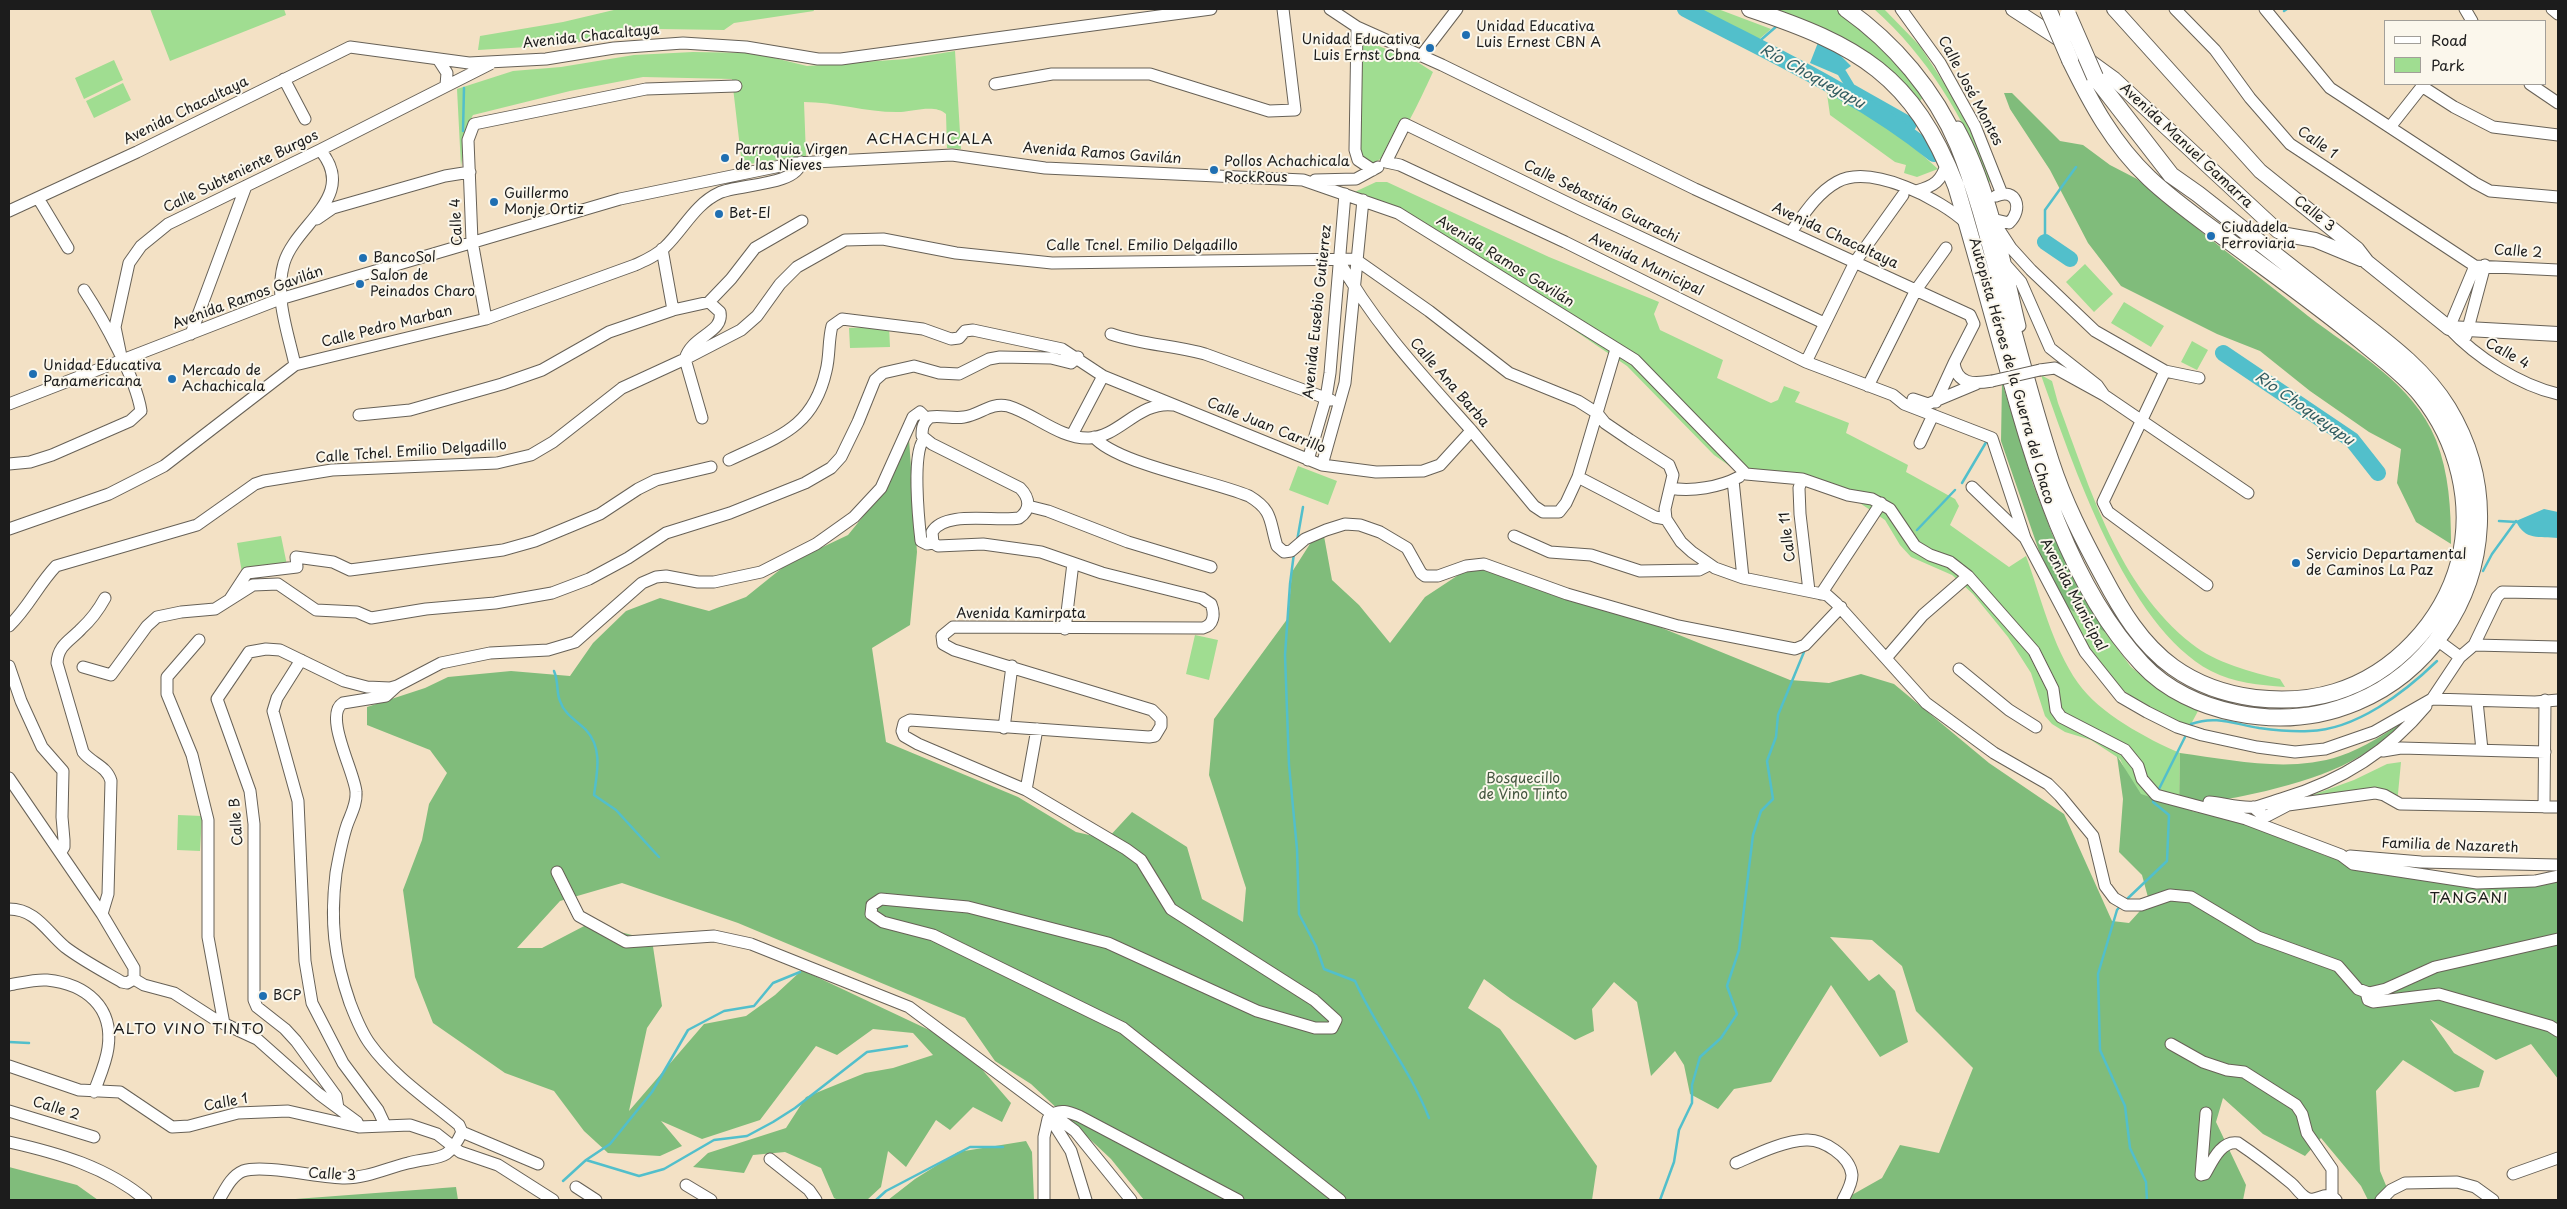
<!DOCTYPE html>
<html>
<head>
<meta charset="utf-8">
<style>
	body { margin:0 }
	#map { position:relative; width:2567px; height:1209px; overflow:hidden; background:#f3e1c5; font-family:"Playpen Sans",sans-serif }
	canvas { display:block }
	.frame { position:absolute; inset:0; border:10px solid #1c1c1c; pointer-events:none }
	.legend { position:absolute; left:2384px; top:20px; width:162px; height:65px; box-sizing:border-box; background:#fbf7ec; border:1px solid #a29f99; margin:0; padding:6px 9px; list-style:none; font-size:15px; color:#1c1c1c }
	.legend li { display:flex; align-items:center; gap:10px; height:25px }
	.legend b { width:25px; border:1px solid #a29f99 }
</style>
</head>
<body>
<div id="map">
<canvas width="2567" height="1209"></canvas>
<div class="frame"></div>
<ul class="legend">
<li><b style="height:6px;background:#fff"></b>Road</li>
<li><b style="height:14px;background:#a0dd91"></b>Park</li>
</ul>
</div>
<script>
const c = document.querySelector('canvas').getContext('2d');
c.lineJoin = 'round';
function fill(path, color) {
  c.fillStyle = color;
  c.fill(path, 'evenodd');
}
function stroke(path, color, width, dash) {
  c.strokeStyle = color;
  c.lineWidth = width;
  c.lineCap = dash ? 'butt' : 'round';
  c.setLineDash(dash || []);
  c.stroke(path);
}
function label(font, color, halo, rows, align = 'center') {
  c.font = font + ' "Playpen Sans",sans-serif';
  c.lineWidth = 4;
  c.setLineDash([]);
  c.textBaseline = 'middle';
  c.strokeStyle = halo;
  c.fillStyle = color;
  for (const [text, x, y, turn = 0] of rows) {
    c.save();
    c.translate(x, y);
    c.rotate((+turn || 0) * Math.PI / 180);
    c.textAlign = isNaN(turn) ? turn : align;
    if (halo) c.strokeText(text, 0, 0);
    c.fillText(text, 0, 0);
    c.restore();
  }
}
fill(new Path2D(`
	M150,9H284L286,15L170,61Z
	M618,9H813L814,11L734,23L724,30L659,29L560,45L478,50L480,36L563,22Z
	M1681,9H1718L1771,29L1751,46Z
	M1770,9C1783,9 1827,5 1836,10C1866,23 1902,71 1923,97L1920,101L1874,56L1833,33Z
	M1874,9H1884L1920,46L1969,122L1991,179L1989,183C1964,117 1927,56 1874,9Z
	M1367,41L1419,63L1433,72C1423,93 1395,159 1372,163L1365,160L1359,150L1361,47Z
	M955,51L961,149L947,148L946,114C936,104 913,111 901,112C869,113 836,102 804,102L806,156L742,165L732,79L643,77L570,91L473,115L466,128L461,167L457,89L513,71L561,67L634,55L693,52L754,53L807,66L906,59Z
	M114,60L123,80L84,99L75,78Z
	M123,83L131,100L94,118L86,101Z
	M1826,87L1900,135L1938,169L1917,177L1904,173L1906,165L1895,162L1830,115Z
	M1376,182H1387L1549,257L1659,302L1654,314L1660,330L1723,360L1717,378L1771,403L1778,400L1784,386L1800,392L1795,402L1849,423L1846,433L1908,465L1906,472L1955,499L1959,506L1950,525L2009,567L2026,556C2041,597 2052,646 2078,683C2099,713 2147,739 2180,753L2179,808L2137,795L2120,759L2091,740L2065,732L2052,724L2045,716L2031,673L2008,637L1973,594L1952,575L1911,557L1900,545L1885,520L1833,485L1734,469L1714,455L1627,366L1528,299L1398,218L1324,194L1346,196Z
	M2085,264L2113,294L2094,312L2066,282Z
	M2124,302L2164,326L2151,347L2111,323Z
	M889,326L890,347L850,348L849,328Z
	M2192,341L2208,350L2197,370L2181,362Z
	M2041,375L2052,381L2058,403C2090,488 2118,586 2192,644C2214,662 2253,673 2280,679L2285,687C2259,685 2234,683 2211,671C2126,626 2072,462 2041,375Z
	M1298,466L1337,481L1328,505L1289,490Z
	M281,536L287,565L242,573L237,543Z
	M2056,600L2106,633L2131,667L2166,695L2198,711L2190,726L2154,712L2103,676Z
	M1195,635L1218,640L1209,680L1186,674Z
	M2401,762L2397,804L2378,797L2304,798L2354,780L2387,764Z
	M178,815L202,816L200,851L177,850Z`), '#a0dd91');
fill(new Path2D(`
	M2004,93H2012L2060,141L2083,145L2110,165L2137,179C2192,226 2251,270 2308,316C2355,352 2413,383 2436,440C2449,473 2451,509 2451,544L2416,522L2397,483L2401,449L2369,432L2310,391L2260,351L2217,334L2121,286L2088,243L2050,170L2010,109Z
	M2002,382L2033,484L2053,536L2106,633L2056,600L2001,441Z
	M908,425L917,552L910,625L872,648L886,742L1018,797L1076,832L1107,839L1132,812L1187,847L1202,899L1243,922L1246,888L1209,775L1214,719L1288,618L1292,572L1322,525L1332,580L1359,605L1390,643L1425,597L1472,566L1657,626L1790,680L1829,683L1861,674L1894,684L1989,763L2064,814L2112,921L2129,923L2149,901L2142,875L2119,852L2123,799L2117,756L2141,794L2179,807L2180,753C2232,760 2290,773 2340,756C2364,748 2386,733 2408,719C2363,766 2305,783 2243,796C2224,800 2202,802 2183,808L2195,812L2232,816L2326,856L2466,882L2558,880V1079L2531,1044L2496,1060L2430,1019L2454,1053L2484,1071L2479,1087L2455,1092L2403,1060L2376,1091L2380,1171L2392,1200H2368L2361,1186L2321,1138L2305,1156L2263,1134L2223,1098L2216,1122L2246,1185L2243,1200H1843L1882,1178L1900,1145L1939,1153L1973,1068L1916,1011L1902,966L1872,940L1830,937L1869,981L1879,974L1895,991L1908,1042L1880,1057L1831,985L1771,1082L1734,1089L1718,1109L1690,1094L1684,1065L1675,1051L1651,1076L1637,1002L1614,982L1592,1009L1594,1031L1575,1040L1511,999L1484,979L1468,1008L1500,1029L1597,1166L1592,1200H1144L1111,1159L1031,1084L995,1061L965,1018L738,923L622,883L560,901L517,948H542L588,924L652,940L662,1006L647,1028L629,1111L704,1024L746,1016L775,995L802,970L961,1045L1011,1103L1002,1122L973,1107L950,1130L936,1120L906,1167L888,1151L881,1187L867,1200H838L834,1198L821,1168L785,1152L753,1155L744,1173L693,1167L708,1153L786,1128L806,1097L865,1073L893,1068L933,1055L913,1033L873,1029L837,1055L816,1046L760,1120L702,1139L661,1121L682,1146L660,1156L608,1153L584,1131L554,1091L505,1073L433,1023L415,977L403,890L422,840L429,804L447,773L430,750L367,725V707L425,688L448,677L511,671L570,676L593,643L626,611L660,598L709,611L746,597L787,564L848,535L883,492Z
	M1026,1141L1032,1152L1034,1200H888L915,1179L958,1152Z
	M9,1167L77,1185L98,1200H9Z
	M456,1187L458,1200H282Z`), '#80bc7b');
fill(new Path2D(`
	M1819,40L1831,46L1851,66L1838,75L1810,63Z
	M2544,509L2558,512V538C2539,536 2525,541 2516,521Z`), '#52bfcb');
stroke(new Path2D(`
	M2284,11L2287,9
	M1755,45L1778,25
	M463,131L464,88
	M2045,242V210L2076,167
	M1962,483L1988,439
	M2499,521L2517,522
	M1917,530L1955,490
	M1297,541L1303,507
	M1294,553L1290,584L1285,655L1289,765L1297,849L1299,914L1316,946L1324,969L1355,981C1376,1028 1410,1069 1429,1118
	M2483,571L2492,554L2516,521
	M554,671C559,683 556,692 560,701C564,714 577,721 586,730C603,748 597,773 594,795L616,810L659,857
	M2191,724C2216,715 2234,724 2259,728C2274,730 2293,732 2309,731C2356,730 2405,692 2437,661
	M2158,791L2185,737
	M2125,901L2167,861L2169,815L2153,802L2154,798
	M2121,905L2117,910L2098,974L2100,1050L2125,1106L2130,1148L2146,1182L2147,1200
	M9,1042L29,1043
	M586,1160L639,1176L664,1169L714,1140L747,1136L773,1122L795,1108L867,1052L907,1046
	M563,1181L586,1160L610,1144L652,1092L688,1030L724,1011L754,1006L773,983L800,972
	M876,1200L886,1191L970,1147H1003
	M1660,1200L1674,1162L1679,1130L1692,1103V1085L1700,1057L1721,1038L1737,1014L1727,986L1739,950L1753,835L1761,811L1773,799L1767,761L1776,737L1778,715L1804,652`), '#52bfcb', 2.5);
stroke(new Path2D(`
	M1842,73L1851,88L1913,123L1908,133`), '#52bfcb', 9);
stroke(new Path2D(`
	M1685,9C1770,54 1858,93 1934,154
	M2045,242L2070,259
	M2223,353L2352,440L2378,473`), '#52bfcb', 16);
const minor = new Path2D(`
	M1330,9L1357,27L1442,65L1695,189L1970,315L1974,324L1954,363C1957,385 1974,384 1992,381
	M1901,9L1940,63L1975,126L2002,194
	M2175,9L2215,50L2250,98L2290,144L2475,266
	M2265,9L2330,88L2475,183L2490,191L2558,197
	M2465,9L2472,21
	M2552,9L2558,14
	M1357,27L1355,150L1358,160L1373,170
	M1421,56L1457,9
	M438,59L447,73L446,85
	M284,79L305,119
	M995,84L1052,74H1150L1269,111L1295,110L1283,9
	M2530,84L2558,103
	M2423,87L2454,107L2493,127L2558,135
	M1958,127C1991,187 2004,260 2020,326
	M2390,127L2424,84
	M1386,162L1400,165L1565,242L1806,362L1893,395L1904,404L1992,438L2025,538L2085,652L2121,697L2147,712L2177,727L2202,735L2257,747L2295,752L2325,749L2374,732L2432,699L2460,657L2474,645L2497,597L2502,592L2558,593
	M1386,162L1405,124L1580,209L1824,323
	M1315,180L1356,179L1378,167
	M1916,191C1935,186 1941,181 1947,163
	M38,198L68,248
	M9,211L137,152L350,47L469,63L546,59L614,48L683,43L746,47L818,59H841L1211,9
	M317,219L333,208L445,176L470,172
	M1992,219L2009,223C2024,209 2016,187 1996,196
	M1998,228L2011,248L2031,270L2095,331L2165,371L2199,378
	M1791,232C1804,214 1817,193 1837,182C1871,163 1942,200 1966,223
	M662,249L673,310
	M1338,259C1373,323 1423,376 1471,430C1492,455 1513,481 1534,506L1543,512H1559L1566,503L1578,477L1616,349
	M2005,264L2021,282L2050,348L2097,385L2104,395
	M2475,266L2449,328C2476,357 2519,385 2558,394
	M2475,266L2558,270
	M486,319L472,241L468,140L474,124L646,89L736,86
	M191,334L246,186
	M1111,334C1143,345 1173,345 1205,354L1331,400
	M2466,336L2485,265
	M122,361L115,327L129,263L141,246L168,224L320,150L490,64
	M1806,362L1855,262L1903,195
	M295,365C288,332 274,297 284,263C296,223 359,196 320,150
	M2040,370L2055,368L2104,395L2248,493
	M2165,371L2103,502L2108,512L2207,585
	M1868,386L1916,290L1946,248
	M1913,399L1928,404L1976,384
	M1936,402L1954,363
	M9,404L280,299L620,199L795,163L952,155L1045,168L1303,180L1398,213L1635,360L1746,474
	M1173,405C1138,401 1120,437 1089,438C1060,439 1035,414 1008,406C990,402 980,415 964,417C953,419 941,415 930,417C923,423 922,427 922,436L932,444L1020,488C1030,498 1031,510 1019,518C995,522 945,510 932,532L933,543L938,546L983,544L1041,552L1102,573L1202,598L1211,604C1215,614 1214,625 1203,628L953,627L942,636L943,644L954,650L1152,710L1161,719V726L1155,736L1149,737L910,720L904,723L902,731L904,736L918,744L1026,790L1126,849L1141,860L1171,909L1314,1000L1336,1020L1332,1028H1315L1257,1011L1108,943L968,907L881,899L872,905L871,914L883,922L933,935L1123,1028L1340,1200
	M359,415L410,410L502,384L542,370L609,332L673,310L709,302L731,279L755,248L802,221
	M702,418L685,359C692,335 724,333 720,312L709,302
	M1072,435L1103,376
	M1094,437C1117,464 1211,480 1249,496C1274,511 1269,521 1277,546L1284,552L1291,551L1305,539L1326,530L1345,524L1360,525L1380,532L1407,548L1421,573L1425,576H1438L1466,566L1484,564L1567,594L1678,626L1795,649L1805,645L1841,607
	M925,439C911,447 919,524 921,541L927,544L933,543
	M1920,443L1933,415
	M729,460C777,437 813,429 826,371C830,356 828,341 832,326L842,319L923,329L951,339L959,338L965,331L973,330L1062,349L1103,376L1322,465L1376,472L1423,471L1440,465L1471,431
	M1308,460L1326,398L1330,373L1345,194
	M9,464L30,462L52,455L130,421L141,411C136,378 103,319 84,290
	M1322,465L1345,383L1363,200
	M1746,474L1802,479L1848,495L1872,499L1890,509L1915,546L1930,555L1950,562L1968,576L2034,651L2053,689L2056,710L2061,717L2125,750L2138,766L2142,779L2156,795L2246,819L2341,855L2353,864L2477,883L2535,881L2558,876
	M1578,477L1655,517L1666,519
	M1802,479L1799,488L1800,514L1809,591
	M1733,480L1743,578
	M1972,487L2024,537
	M1670,488C1692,492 1720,487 1739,477
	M1028,506L1048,511L1128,542L1211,567
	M9,529L109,494L164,466L295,365L486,319L635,265C646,260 656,256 665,247C683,230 695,204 719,193C738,184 797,186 801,162
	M1514,536L1550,552L1591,555L1640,571L1699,570L1709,565
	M1821,594L1881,503
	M230,599L247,573L297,567L296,557L333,562L350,570L503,550L535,541L600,514L638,489L656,480L711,467
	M9,626C28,608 38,585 56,566L197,525L255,484L264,481L332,470L497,463L531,455L553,442L622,388L685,359L741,330L757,316L780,284L797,267L845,240L883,239L956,253L1052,263L1355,259L1429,311L1509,373L1578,401L1597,413L1605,423L1630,440L1669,465L1673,475L1665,509L1666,519L1681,542L1692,552L1715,568L1743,578L1827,595L1836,603L1926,703L1994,753L2048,784L2060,796L2093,836L2105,886L2114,898L2126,905H2141L2170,895L2191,897L2258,937L2338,966L2358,989L2369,993L2386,989L2435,967L2558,939
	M1065,629L1073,563
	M199,640L167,677V694L192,755L208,820V937L224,1024
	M2437,640L2460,657
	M2474,645L2558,647
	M1887,657L1923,615L1968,576
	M301,660L277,698L273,711L298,801L305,961L312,1003L343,1063L378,1110L385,1125
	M9,666L21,701L42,747L63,771L62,817L64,840V847L61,852
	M83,667L111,675L147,626L157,617L181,612L215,609L253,585L278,584L316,610L357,612L371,618L426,609L495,603L552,593L589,579L628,558L666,533L730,513L805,483L831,468L841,457L858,422L875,380L883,373L914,366L939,373L959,374L989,359L1000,357L1051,358L1071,363L1078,357
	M1959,669L2009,710L2036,727
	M2432,699L2535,702L2558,700
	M2477,701L2482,750
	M1004,728L1012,666
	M2383,751L2401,748L2545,752
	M9,778L102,914L134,968V979L127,983L122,982C103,971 82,960 65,947C47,932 36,909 9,909
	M1026,790L1037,729
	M2209,802C2223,803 2241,809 2255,807C2264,805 2274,801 2284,798C2341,781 2388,752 2426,706
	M2253,807L2265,817L2288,805L2375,793L2384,795L2400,804L2558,807
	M2544,807L2545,700
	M2350,856L2421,862L2558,865
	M557,872L579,916L626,942L714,936L751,944L909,1007L1075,1131L1131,1200
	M102,914L108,894L111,781C107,766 91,763 83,752L57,663C58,645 70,641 81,629C91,620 99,609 105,598
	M134,979L144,985L174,993L216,1020L257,1039L319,1094L357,1122L359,1127
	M9,985C21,983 35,979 47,980C86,984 114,1007 108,1048C106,1063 99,1078 94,1092
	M2366,992L2368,1000L2373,1002L2439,994L2550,1026L2558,1031
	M2171,1044L2203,1062L2227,1070L2244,1072L2296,1105L2302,1114L2307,1133L2332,1169V1196
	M9,1066L79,1090L120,1092L172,1127L189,1126L238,1113L288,1111L359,1127L410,1125L437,1134L460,1152L498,1165L553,1200
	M338,1108L336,1096L296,1041L285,1029L257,1007L254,1000V824L250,791L217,699L249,652L266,649L280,650L344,681L367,687L390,688L397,686L441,663L490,653L548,650L575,642L642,583L656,577L666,576L698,582H714L761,572L816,544L854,517L881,488L913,417L920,412L927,419
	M9,1111L94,1137
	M2206,1113L2201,1175L2205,1174C2212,1162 2221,1140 2238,1143C2256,1155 2274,1169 2291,1183C2296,1187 2299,1193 2305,1197C2316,1205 2325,1188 2336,1200
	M462,1132L538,1164
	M9,1142C58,1153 107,1167 146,1200
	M770,1159L809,1190L816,1200
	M1736,1163C1757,1154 1783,1141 1806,1140C1823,1139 1850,1156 1852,1175C1852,1184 1847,1192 1843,1200
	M2513,1174L2558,1158
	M686,1185L711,1200
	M576,1187L596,1200
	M219,1200C225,1190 231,1176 243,1171C264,1164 320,1178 345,1178C367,1178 387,1168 408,1163C438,1155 447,1164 462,1132L459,1125C429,1100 393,1076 370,1044C361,1032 355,1016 350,1003C334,957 330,921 336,873C339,856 342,840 347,825C351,814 357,804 356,792C355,773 323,715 343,703L386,696L397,686
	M1044,1200V1137L1048,1119L1051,1116
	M1086,1200L1071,1151L1052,1121L1051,1116C1059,1108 1069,1112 1079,1116L1238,1200
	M2381,1200L2391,1190L2405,1183L2457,1182L2475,1187L2493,1200`);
const major = new Path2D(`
	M2013,9L2064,42
	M2114,9L2260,171L2357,249L2367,262L2449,328L2558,334
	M2085,58L2114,79L2278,231L2287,235L2315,240L2361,259`);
const highway = new Path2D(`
	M1750,9C1858,45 1913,75 1956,186C1974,246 1990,306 2007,366C2035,467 2069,586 2142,664C2166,690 2201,706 2236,713C2412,749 2541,562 2448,408C2422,365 2378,336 2339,305C2292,268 2245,231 2198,194L2171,175L2095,77
	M1846,9C1894,43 1935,91 1958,145C1976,189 1988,236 2000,282C2016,342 2032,403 2051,462C2064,502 2083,539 2103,576C2121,610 2141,644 2173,667C2198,685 2225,694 2255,698C2282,701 2309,700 2335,692C2394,674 2443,622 2459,562C2474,504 2458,441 2421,395C2404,374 2381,358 2361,341C2315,303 2266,269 2218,233C2195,216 2170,198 2149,178C2113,144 2091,103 2070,60`);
stroke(minor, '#676157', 13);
stroke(major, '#676157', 16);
stroke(highway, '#676157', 18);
stroke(minor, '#fff', 11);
stroke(major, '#fff', 14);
stroke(highway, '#fff', 16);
const minorBridge = new Path2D(`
	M1992,381L2040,370`);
const highwayBridge = new Path2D(`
	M2048,9L2070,60
	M2068,15L2095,77`);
stroke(minorBridge, '#676157', 13, []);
stroke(highwayBridge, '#676157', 18, []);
stroke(minorBridge, '#fff', 11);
stroke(highwayBridge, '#fff', 16);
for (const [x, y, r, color] of [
	[1466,35,5,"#1f6fb2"],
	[1430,48,5,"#1f6fb2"],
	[725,158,5,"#1f6fb2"],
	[1214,170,5,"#1f6fb2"],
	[494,202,5,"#1f6fb2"],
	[719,214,5,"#1f6fb2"],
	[2211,236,5,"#1f6fb2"],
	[363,258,5,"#1f6fb2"],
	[360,284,5,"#1f6fb2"],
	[33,374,5,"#1f6fb2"],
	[172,379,5,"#1f6fb2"],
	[2296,563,5,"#1f6fb2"],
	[263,996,5,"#1f6fb2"]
]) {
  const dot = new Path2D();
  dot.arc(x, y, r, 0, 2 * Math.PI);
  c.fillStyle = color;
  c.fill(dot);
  stroke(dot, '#fbf7ec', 2);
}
label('14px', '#1c1c1c', '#fbf7ec', [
	["Unidad Educativa",1476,27],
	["Luis Ernest CBN A",1476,43],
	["Unidad Educativa",1420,40,"right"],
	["Luis Ernst Cbna",1420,56,"right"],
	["Parroquia Virgen",735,150],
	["de las Nieves",735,166],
	["Pollos Achachicala",1224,162],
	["RockRous",1224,178],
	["Guillermo",504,194],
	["Monje Ortiz",504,210],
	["Bet-El",729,214],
	["Ciudadela",2221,228],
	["Ferroviaria",2221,244],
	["BancoSol",373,258],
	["Salon de",370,276],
	["Peinados Charo",370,292],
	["Unidad Educativa",43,366],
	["Panamericana",43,382],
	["Mercado de",182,371],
	["Achachicala",182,387],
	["Servicio Departamental",2306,555],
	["de Caminos La Paz",2306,571],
	["BCP",273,996]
], 'left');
label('14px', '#1c1c1c', '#fbf7ec', [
	["Avenida Chacaltaya",591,37,-6],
	["Calle José Montes",1970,91,62],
	["Avenida Chacaltaya",186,111,-26],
	["Calle 1",2317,143,35],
	["Avenida Manuel Gamarra",2186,146,43],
	["Avenida Ramos Gavilán",1102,154,4],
	["Calle Subteniente Burgos",241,172,-26],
	["Calle Sebastián Guarachi",1601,202,26],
	["Calle 3",2314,214,39],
	["Calle 4",457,222,-93],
	["Avenida Chacaltaya",1835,236,25],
	["Calle Tcnel. Emilio Delgadillo",1142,246],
	["Calle 2",2518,252,4],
	["Avenida Ramos Gavilán",1505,262,32],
	["Avenida Municipal",1646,265,26],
	["Avenida Ramos Gavilán",248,298,-20],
	["Avenida Eusebio Gutierrez",1318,312,-84],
	["Calle Pedro Marban",387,327,-14],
	["Calle 4",2507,354,29],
	["Autopista Héroes de la Guerra del Chaco",2011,371,74],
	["Calle Ana Barba",1449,383,49],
	["Calle Juan Carrillo",1266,426,22],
	["Calle Tchel. Emilio Delgadillo",411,452,-4],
	["Calle 11",1788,537,-97],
	["Avenida Municipal",2073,595,62],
	["Avenida Kamirpata",1021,614],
	["Calle B",237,822,-94],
	["Familia de Nazareth",2450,846,2],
	["Calle 1",226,1103,-11],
	["Calle 2",56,1109,17],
	["Calle 3",332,1175,3]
]);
label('14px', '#44563f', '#fbf7ec', [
	["Bosquecillo",1523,779],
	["de Vino Tinto",1523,795]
]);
label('italic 15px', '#325d62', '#fbf7ec', [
	["Río Choqueyapu",1812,77,29],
	["Río Choqueyapu",2304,409,35]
]);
c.letterSpacing = '1px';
label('15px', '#1c1c1c', '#fbf7ec', [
	["ACHACHICALA",930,140],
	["TANGANI",2469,899],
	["ALTO VINO TINTO",189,1030]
]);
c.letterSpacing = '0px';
</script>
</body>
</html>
